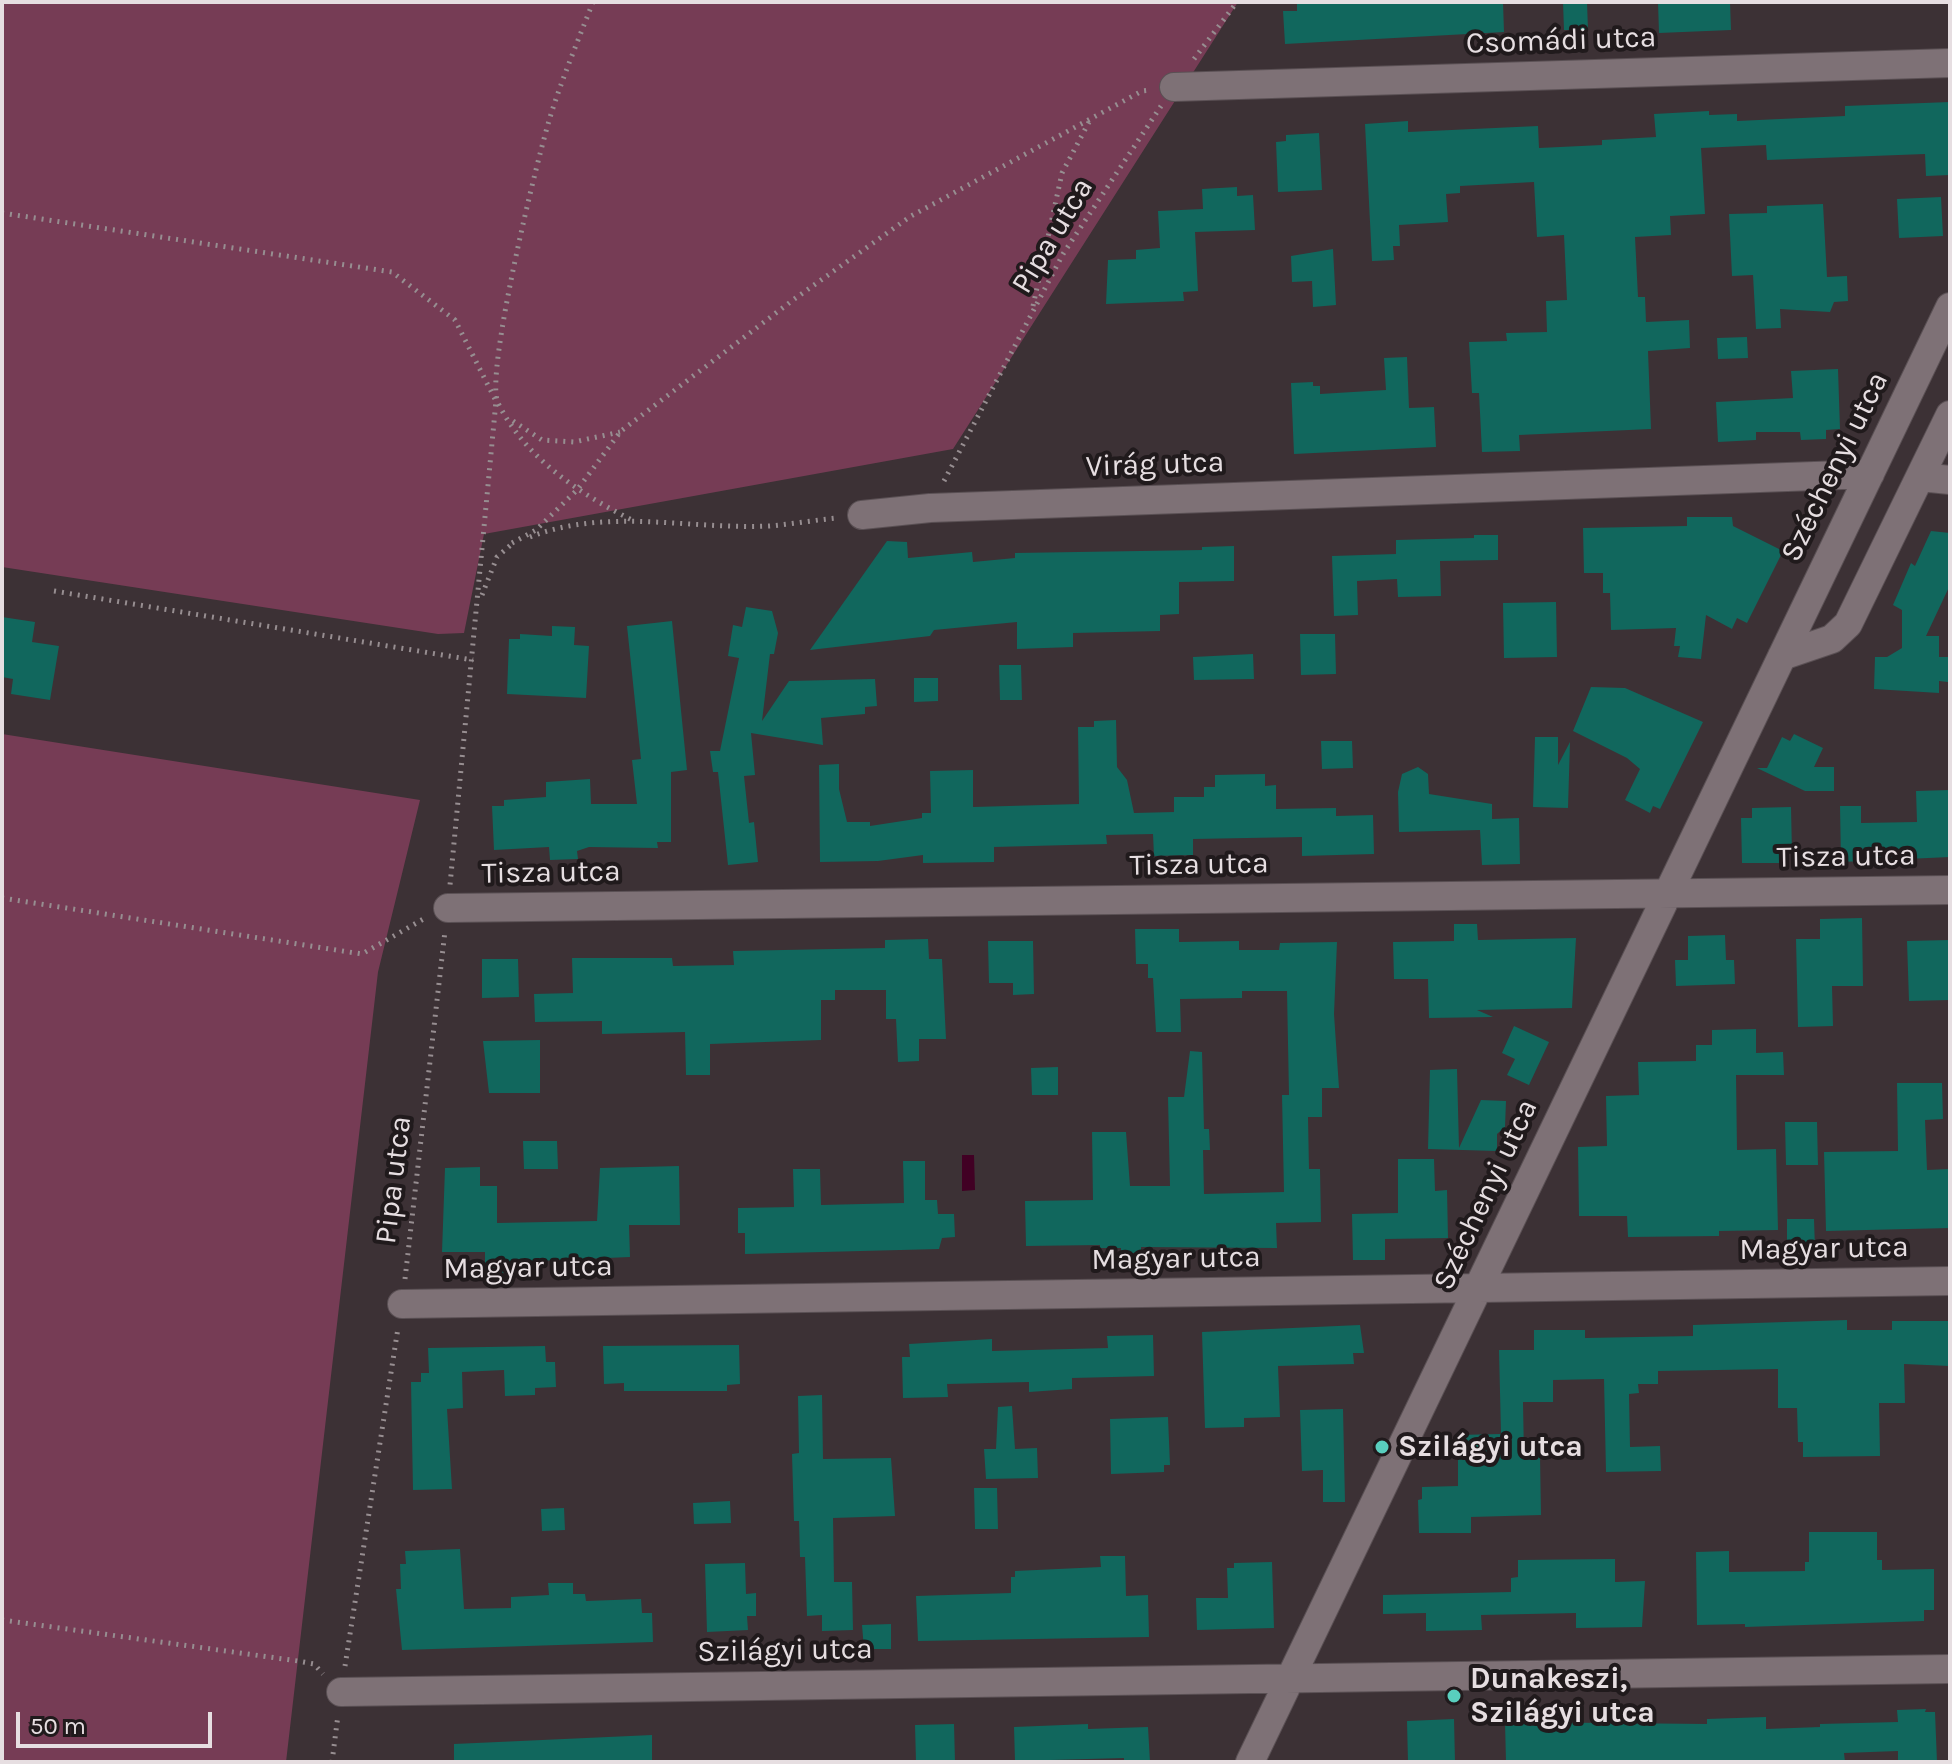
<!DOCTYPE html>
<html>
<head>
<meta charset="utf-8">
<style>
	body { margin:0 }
	#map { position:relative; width:1952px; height:1764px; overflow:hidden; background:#3c3135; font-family:Karla,sans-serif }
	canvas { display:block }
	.frame { position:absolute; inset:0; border:4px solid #e6dee1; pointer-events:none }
	.scale { position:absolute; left:16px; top:1712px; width:196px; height:36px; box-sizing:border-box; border:4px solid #e6dee1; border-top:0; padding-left:10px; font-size:24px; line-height:28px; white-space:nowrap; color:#e6dee1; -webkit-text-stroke:6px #201a1c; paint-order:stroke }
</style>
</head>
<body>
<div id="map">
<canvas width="1952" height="1764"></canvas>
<div class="frame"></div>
<div class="scale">50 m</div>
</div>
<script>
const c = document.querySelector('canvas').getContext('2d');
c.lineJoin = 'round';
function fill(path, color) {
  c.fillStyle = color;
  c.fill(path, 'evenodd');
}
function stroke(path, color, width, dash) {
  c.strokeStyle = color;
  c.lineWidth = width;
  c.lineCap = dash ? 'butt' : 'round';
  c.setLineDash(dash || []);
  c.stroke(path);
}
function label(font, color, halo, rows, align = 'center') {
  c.font = font + ' Karla,sans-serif';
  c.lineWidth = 8;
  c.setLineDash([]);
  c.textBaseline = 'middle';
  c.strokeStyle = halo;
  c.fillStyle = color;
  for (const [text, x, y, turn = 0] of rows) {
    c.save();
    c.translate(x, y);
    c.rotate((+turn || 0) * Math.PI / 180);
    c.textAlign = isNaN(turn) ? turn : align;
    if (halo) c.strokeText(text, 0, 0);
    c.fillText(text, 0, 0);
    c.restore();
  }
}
fill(new Path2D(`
	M2,2H1238L953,449L484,534L464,633L438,634L2,567Z
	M2,734L420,800L378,972L286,1762H2Z`), '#763c55');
fill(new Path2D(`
	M962,1155H974L975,1190L962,1191Z`), '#410024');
fill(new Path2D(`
	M1297,2H1503L1504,32L1285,44L1283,11H1297Z
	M1563,2H1587L1588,30H1564Z
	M1658,2H1730L1731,30L1659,33Z
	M1950,102V175L1926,176L1925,154L1767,160L1766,145L1701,148L1705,214L1670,216L1671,235L1635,237L1638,297H1645L1646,322L1689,320L1690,348L1648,351L1651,429L1519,435L1520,451L1482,452L1479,393H1472L1469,342L1507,341L1506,333L1547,332L1546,301L1567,300L1564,235L1537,237L1534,182L1460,186V193L1446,194L1448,222L1399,225L1400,246H1393L1394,260L1372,261L1365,124L1408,121V132L1538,126L1539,148L1602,145V140L1656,137L1654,114L1709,111V115L1737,114V121L1845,116V106Z
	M1319,133L1322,190L1278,192L1276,142L1286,141V135Z
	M1237,187V196L1253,195L1255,230L1195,232L1198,291L1183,292L1184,301L1106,304L1108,260L1136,259V250L1160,248L1158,211L1203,209L1202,189Z
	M1941,197L1943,236L1899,238L1897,199Z
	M1823,204L1827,277L1847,276L1848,301L1834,302L1830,312L1780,309L1781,328L1756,329L1753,275L1732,276L1729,214L1767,213V206Z
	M1333,249L1336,305L1313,307L1312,281L1292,282L1291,256Z
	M1747,337L1748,358L1718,359L1717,338Z
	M1407,357L1409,408L1434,407L1436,447L1294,454L1291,383L1313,382V386H1320V394L1386,390L1384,358Z
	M1838,369L1840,429L1826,430V439L1801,440L1800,432H1756V440L1718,442L1716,402L1793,398L1791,371Z
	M1687,517H1732L1733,526L1783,551L1747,623L1737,618L1732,629L1706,615L1701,659L1678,657L1680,646H1674L1676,628L1611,630L1610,593H1603V573H1584L1583,528L1687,526Z
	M1931,531L1950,533V585L1926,636H1939V657H1948V682L1939,681V693L1874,689L1875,657H1887L1902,648V610L1893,605L1911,563L1915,566Z
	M1474,535H1498V560L1440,561L1441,596L1398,597L1397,579L1357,581L1358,615L1334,616L1332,556L1396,554V540L1474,538Z
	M887,541L907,542L908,558L972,552L973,562L1015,558V553L1202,550V547L1234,546V581L1179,582V614L1160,615V631L1073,633V647L1017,649V622L934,630L930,636L810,650Z
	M1556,602L1557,657L1504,658L1503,603Z
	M746,607L772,611L778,633L774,654H770L762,721L789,681L875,679L877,706L865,707V714L821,718L823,745L751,733L755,775L744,776L749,823L754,822L758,862L728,865L718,772H713L710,751H720L739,658L728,656L733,625L742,627Z
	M2,617L35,622L32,642L59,646L50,700L11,694L13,679L2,677Z
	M672,621L687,770L671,772V842H657L658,848L589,847L577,851L578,859L550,860L549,847L494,850L492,806H504V800L546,797V782L590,779L591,804H637L632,760L641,759L627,626Z
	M552,626L575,627L574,645L589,646L586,698L507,694L509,639H520V634L552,636Z
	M1300,634H1335L1336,674L1301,675Z
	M1253,654L1254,679L1194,680L1193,657Z
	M999,665H1021L1022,700H1000Z
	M914,678H938V701L914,702Z
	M1591,687L1625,688L1703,722L1660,809L1653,806L1650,813L1625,800L1640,769L1627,758L1573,731Z
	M1116,720L1117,767L1127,780L1134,813L1174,812V797H1204V787H1215V775L1265,774V786L1276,785V809L1336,808V816L1373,815L1374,854L1302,856V837L1193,839V855L1154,856L1153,834L1106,835L1107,844L994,847V862L923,863V855L878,861L820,862L819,765L839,764V789L847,822H870V826L922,818V813H931L930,771L973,770V807L1079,804L1078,727H1094V721Z
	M1794,734L1823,748L1814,767H1834V791H1805L1757,768H1767L1782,737L1790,741Z
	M1535,737H1558V765L1570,742L1568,808L1533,807Z
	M1321,741H1352L1353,768L1322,769Z
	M1418,767L1428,774L1429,794L1492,804V819L1519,818L1520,864L1482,865L1480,830L1399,832L1398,792L1402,774Z
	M1950,790V857L1841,862L1840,806H1861V823L1917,822L1916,791Z
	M1791,807L1792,853H1785V863H1742L1741,818H1752V808Z
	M1862,918L1863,986H1832L1833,1026L1798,1027L1796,939H1820V919Z
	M1454,924H1477L1478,940L1576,938L1572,1008L1477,1010L1493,1017L1429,1018L1428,979H1394L1393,942L1454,941Z
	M1135,929H1179V942L1239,941V950H1279L1280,943L1337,942L1334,1014L1339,1088H1322V1117H1308L1309,1169H1320L1321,1222L1276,1223L1277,1248L1141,1247V1253H1121V1248H1100V1245L1026,1246L1025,1201L1093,1200L1092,1132H1126L1130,1186H1170L1168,1097H1184L1190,1051L1202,1052L1204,1129H1209L1210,1150H1203L1204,1194L1284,1192L1282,1095H1289L1287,991H1242V998L1180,999L1181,1032H1156L1153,978H1148V964H1136Z
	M1725,935L1726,960H1734L1735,984L1676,986L1675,960H1688V936Z
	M928,939L929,959H942L946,1039H919V1061L898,1062L896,1019H886V990H835V1000H821V1040L710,1044V1075H686L685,1032L602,1034V1021L535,1022L534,994L573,993L572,958H672L673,966L734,965L733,951L885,948V940Z
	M1950,940V1000L1909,1001L1907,941Z
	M988,941H1033L1034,994L1013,995V983H989Z
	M482,959H518L519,997L482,998Z
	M1514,1026L1549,1042L1529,1085L1507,1075L1515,1059L1502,1053Z
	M1756,1029V1053L1783,1052L1784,1075H1736L1737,1150L1776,1149L1778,1230L1719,1231V1236L1628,1237L1627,1216H1579L1578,1147L1607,1146L1606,1096L1639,1095L1638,1062L1696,1061V1045H1712V1030Z
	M540,1040V1093H489L483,1041Z
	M1058,1067V1095H1032L1031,1068Z
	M1457,1069L1459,1148L1481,1100L1506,1101L1505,1127L1497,1134V1151L1428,1149L1430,1070Z
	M1897,1083H1942L1943,1119L1925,1120L1927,1170L1950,1169V1228L1826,1231L1824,1152L1898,1151Z
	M1785,1122H1817L1818,1165H1786Z
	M523,1141H557L558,1169H524Z
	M1398,1159H1434L1435,1191L1447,1190L1448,1238L1385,1239V1260H1353L1352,1214L1398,1213Z
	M903,1161H925V1200H937L938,1214H954L955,1237L942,1238L939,1249L745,1254V1233H738V1208L794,1207L793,1169H820L821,1205L904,1203Z
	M679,1166L680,1225H629L630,1257L512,1262V1273L485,1274V1252H442L445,1168L480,1167V1186H497V1223L597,1221L600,1168Z
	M1787,1219H1814L1815,1249L1787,1250Z
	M1847,1320V1330H1892V1321H1950V1366L1904,1364L1905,1403H1879L1880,1456L1803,1457V1442H1798L1797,1408H1778V1369L1658,1371V1384H1638L1639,1393L1629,1394L1630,1447L1660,1446L1661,1471L1606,1472L1604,1379L1553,1380V1402H1523L1524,1456H1540L1541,1515L1471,1517V1533H1419L1418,1500L1422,1499V1487L1458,1486V1435L1501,1434L1499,1350H1534V1330H1585V1338L1693,1336V1325Z
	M1360,1325L1364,1353H1353L1354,1364L1278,1366L1280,1417L1244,1418V1427L1205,1428L1202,1332Z
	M1153,1335L1154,1376L1072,1378V1389L1029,1392V1382L947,1384L948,1397L903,1398L902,1357H910L909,1344L992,1339V1351L1108,1348L1107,1336Z
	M739,1345L740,1384L727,1385V1391H624V1383L604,1384L603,1346Z
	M545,1346L546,1362H555L556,1387L535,1388V1395L505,1396L504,1370L462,1372L463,1408L447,1409L452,1489L413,1490L411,1382H421V1373H429L428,1348Z
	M822,1395L823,1459L891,1458L895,1516L833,1518L834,1582H852L853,1630L822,1631V1615L807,1616L805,1557H800L799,1521H794L792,1454L799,1453L798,1396Z
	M1012,1406L1015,1449L1037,1448L1038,1478L986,1479L984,1449H996L998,1407Z
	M1343,1409L1345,1502H1323V1470L1302,1471L1300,1410Z
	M1168,1417L1170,1465H1164V1472L1111,1474L1110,1419Z
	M974,1488H997L998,1529H975Z
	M730,1501L731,1523L694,1524L693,1503Z
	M564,1508L565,1530L542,1531L541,1509Z
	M1809,1532H1877V1560H1882V1570L1934,1569V1610H1924V1621L1745,1627V1624L1697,1625L1696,1552L1729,1551V1572L1805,1571V1562H1809Z
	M460,1549L464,1609L511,1608V1597L549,1595L548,1583H573V1594H585L586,1601L641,1599L642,1613H652L653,1642L402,1650L396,1589H401L400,1564H406L405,1551Z
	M1100,1556H1125L1126,1596L1148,1595L1149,1637L918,1641L916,1596L1011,1593V1577H1015V1571L1101,1567Z
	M1615,1559V1582L1645,1581L1642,1627L1576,1628V1613L1481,1615L1482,1630L1426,1631V1613L1383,1614V1595L1511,1592V1578L1518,1577V1560Z
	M1272,1562L1274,1628L1197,1630L1196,1598H1228L1227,1568H1234V1563Z
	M745,1563L746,1594L756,1593V1616H747L748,1630L707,1632L705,1564Z
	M891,1624V1649H864L862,1625Z
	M1926,1709L1925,1712H1935L1937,1762H1898V1751L1844,1753L1845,1762H1506L1505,1722L1707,1724V1719L1766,1717V1729L1820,1727V1724L1898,1722L1897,1710Z
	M1454,1719L1455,1762H1408L1407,1721Z
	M954,1724L955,1762H916L915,1725Z
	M1088,1724V1729L1148,1727L1150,1762H1124V1758L1015,1761L1014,1727Z
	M652,1735V1762H454V1744Z`), '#11675d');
const street = new Path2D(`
	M1174,87L1950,63
	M1920,477L1950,480
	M862,515L930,508L1870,474
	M1782,656L1832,639L1848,624L1950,415
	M448,908L1950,890
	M402,1304L1950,1281
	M341,1692L1950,1669
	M1250,1762L1950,307`);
stroke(street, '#5a5054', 30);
stroke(new Path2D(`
	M593,2C579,38 564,74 552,111C539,150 484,376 498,403C525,458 581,495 634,521
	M1194,59L1237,2
	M2,213L392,272L455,320L496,401L450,885
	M1033,306L1062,173L1089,122
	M513,421L542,440L574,442L620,432
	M944,481L1063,254L1161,106
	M530,537C606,507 691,530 770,526C792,524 815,520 837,518
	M512,543L536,530L577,490L621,431L793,300L911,216L1142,91L1151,90
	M54,591L473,660
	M482,595L497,557L513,543
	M2,898L362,954L427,917
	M405,1279L445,931
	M2,1620L298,1661L314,1664L323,1674
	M345,1666L398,1328
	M332,1762L338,1715`), '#978e91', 5, [2, 6]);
stroke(street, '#7e7176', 28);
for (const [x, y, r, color] of [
	[1382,1447,8,"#59cebe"],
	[1454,1696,8,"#59cebe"]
]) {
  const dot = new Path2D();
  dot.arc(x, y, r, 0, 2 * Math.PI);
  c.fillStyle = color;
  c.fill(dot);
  stroke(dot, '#201a1c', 3);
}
label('30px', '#e6dee1', '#201a1c', [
	["Csomádi utca",1561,41,-2],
	["Pipa utca",1053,236,-59],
	["Virág utca",1155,465,-2],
	["Széchenyi utca",1835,467,-64],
	["Tisza utca",1846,857,-1],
	["Tisza utca",1199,865,-1],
	["Tisza utca",551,873,-1],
	["Pipa utca",394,1180,-83],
	["Széchenyi utca",1486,1195,-65],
	["Magyar utca",1824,1249,-1],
	["Magyar utca",1176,1259,-1],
	["Magyar utca",528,1268,-1],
	["Szilágyi utca",785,1651,-1]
]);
label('bold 30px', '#e6dee1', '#201a1c', [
	["Szilágyi utca",1398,1447],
	["Dunakeszi,",1470,1679],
	["Szilágyi utca",1470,1713]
], 'left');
</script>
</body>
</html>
